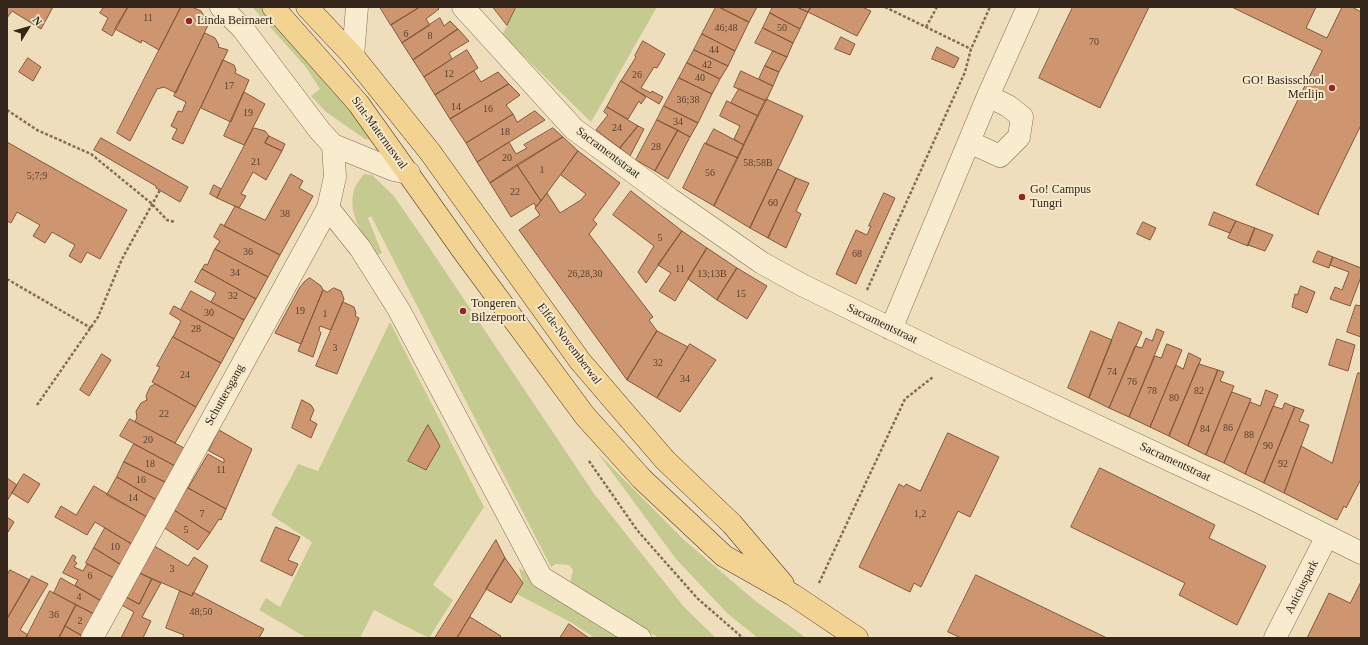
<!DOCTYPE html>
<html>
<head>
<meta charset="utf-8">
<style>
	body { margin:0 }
	#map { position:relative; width:1368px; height:645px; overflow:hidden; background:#eedebc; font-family:Georgia,serif }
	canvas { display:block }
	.frame { position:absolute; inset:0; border:8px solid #34261a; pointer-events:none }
	.north { position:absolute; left:8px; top:8px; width:40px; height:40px; -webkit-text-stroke:3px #f5e8cb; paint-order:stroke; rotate:53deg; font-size:11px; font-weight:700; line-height:16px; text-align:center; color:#34261a }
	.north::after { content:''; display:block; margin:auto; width:14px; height:18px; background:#34261a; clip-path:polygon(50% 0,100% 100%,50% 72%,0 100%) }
</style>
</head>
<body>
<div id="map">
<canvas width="1368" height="645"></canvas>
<div class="frame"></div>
<div class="north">N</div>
</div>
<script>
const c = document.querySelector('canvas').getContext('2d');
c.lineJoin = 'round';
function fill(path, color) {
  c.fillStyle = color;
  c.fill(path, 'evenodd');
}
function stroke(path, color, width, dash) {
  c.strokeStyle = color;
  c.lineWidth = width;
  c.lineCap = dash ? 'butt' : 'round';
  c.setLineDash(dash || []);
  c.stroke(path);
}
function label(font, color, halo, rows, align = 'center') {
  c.font = font + ' Georgia,serif';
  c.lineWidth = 4;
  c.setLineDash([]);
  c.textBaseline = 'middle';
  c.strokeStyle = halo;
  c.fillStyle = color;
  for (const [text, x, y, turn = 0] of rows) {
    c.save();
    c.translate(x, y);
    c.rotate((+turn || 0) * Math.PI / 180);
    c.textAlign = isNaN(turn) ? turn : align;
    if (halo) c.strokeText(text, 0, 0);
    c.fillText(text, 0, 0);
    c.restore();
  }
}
fill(new Path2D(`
	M252,7H260L277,23L361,121L371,140L365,139L326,112L311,96L320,89L305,66Z
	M517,7H657L591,122L502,35Z
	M364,174L372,175L393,195L423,238L595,495L684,607L716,638H659L570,583L573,570L569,565L556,564L551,567L371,216L368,218L382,253L376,256C364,236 347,215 354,190C356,184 361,178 364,174Z
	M390,322L484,507L433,585L453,600L429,638L374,610L360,638H307L259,610L266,598L280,607L312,542L271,515L298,464L318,471Z
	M597,452L683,539L753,599L806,638H758L728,614L676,559Z
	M519,568L631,638H595L572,623L517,594L523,583Z`), '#c5cb90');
const building = new Path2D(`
	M7,7H53L41,29L12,11L7,18Z
	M104,7H128L112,36L102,30L108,18L100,13Z
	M128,7H181L159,50L142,40L141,43L115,29Z
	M181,7H192L201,11L204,16L202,21L208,25L176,93L164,87L157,89L130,141L117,133Z
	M380,7H420L391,25Z
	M420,7H437L439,9L426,19L430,25L402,43L391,25Z
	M493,7H516L507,25Z
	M716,7H719L749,22L735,51L702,34Z
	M719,7H757L749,22Z
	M773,7H797L808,12L800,29L770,13Z
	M797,7H811L808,12Z
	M811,7H862L871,11L857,36L808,12Z
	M1073,7H1149L1100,108L1039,78Z
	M1232,7H1316L1306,28L1327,38L1342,7H1352L1361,12V125L1318,213L1319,215L1256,185L1322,51Z
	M770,13L800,29L793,43L763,28Z
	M440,18L444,26L450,21L458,29L413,60L402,43Z
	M763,28L793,43L787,57L755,43Z
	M458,29L469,41L449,53L452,59L424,77L413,60Z
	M205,33L215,38L219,45L218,47L228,50L183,144L172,139L177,129L171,126L178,111L182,112L186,102L174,96Z
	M702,34L735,51L728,66L694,50Z
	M841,37L855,44L850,55L835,49Z
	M643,41L665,54L657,68L654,67L641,88L651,93L652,91L663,97L659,104L621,81L636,57L635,56Z
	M937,47L959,58L954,68L932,59Z
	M467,50L478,68L435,95L424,77Z
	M694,50L728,66L720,79L687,63Z
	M773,51L787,57L779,72L765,66Z
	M28,58L41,67L33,81L19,72Z
	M223,60L234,65L236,70L235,73L249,80L231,122L201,108Z
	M687,63L720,79L712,94L679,78Z
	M765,66L779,72L773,86L759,79Z
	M474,71L481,82L498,72L509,84L450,119L435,95Z
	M741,71L773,86L766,101L734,87Z
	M679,78L712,94L698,123L664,106Z
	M621,81L646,97L641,104L639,101L628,119L607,107Z
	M509,84L520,95L506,105L513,114L466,143L450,119Z
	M739,89L766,101L758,116L731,103Z
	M244,92L265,104L244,145L224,136Z
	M766,99L803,116L750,228L714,206Z
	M727,101L758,116L744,145L734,139L740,126L720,116Z
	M664,106L698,123L690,137L657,120Z
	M607,107L638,126L620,148L596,130L608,115L604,112Z
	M535,111L545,120L477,162L466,143L513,114L517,122Z
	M657,120L678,130L655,171L636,160Z
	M638,126L644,129L630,156L620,148Z
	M254,128L265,131L269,136L265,143L282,151L266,180L253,172L241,194L246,196L239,208L217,198Z
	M553,128L563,137L490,183L477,162L509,142L516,154L527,148L524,145Z
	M714,129L744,145L738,158L706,144Z
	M678,130L690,137L668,179L655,171Z
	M269,136L285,144L282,151L265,143Z
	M563,137L578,151L541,201L517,165Z
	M101,138L188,187L180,202L156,188V186L94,150Z
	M7,142L127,210L100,259L87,252L81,263L69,256L75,245L52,232L45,243L33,236L40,225L17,212L11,223L7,221Z
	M705,143L738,158L714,206L683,188Z
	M578,151L620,183L593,220L597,224L589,234L653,317L649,320L657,331L627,380L519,230L540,215L535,208L547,193L560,213L581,200L586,194L561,175Z
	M517,165L541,201L536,207L534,203L511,217L490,183Z
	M778,169L796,178L768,238L750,228Z
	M291,174L303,181L299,188L313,196L280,255L224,226L235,206L265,220Z
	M796,178L809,183L796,211L801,214L786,248L768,238Z
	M214,185L221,189L217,198L210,194Z
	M631,191L682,231L646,283L638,272L654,246L613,215Z
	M884,193L895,198L856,284L836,274L856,230L867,235L871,226H869Z
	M1214,212L1236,221L1230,233L1209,225Z
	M1236,221L1255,228L1248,246L1228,238Z
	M1143,222L1156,228L1150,240L1137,234Z
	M221,224L280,255L268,277L215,249L220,241L214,237Z
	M1255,228L1273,235L1265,251L1248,245Z
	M682,231L707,248L675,301L659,291L671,273L658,265Z
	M707,248L737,268L717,300L688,279Z
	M215,249L268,277L256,299L202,269L205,264L207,265Z
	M1318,251L1333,257L1329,268L1313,262Z
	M1333,257L1361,268V277L1350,306L1330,299L1335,287L1342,290L1349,272L1330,265Z
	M737,268L767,286L747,319L717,300Z
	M202,269L256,299L244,320L211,302L216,293L195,282Z
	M310,278L321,286L323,290L301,344L275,333L300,287L305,281Z
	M1301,286L1315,292L1307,313L1292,307L1295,294L1297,295Z
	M334,288L341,291L344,299L331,330L320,326L319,330L321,333L313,357L298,351L323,290L327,292Z
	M191,291L244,320L234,339L181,310Z
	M343,302L354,307L356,313L355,316L359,318L337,374L316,366Z
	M1356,305L1361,306V337L1347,332Z
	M174,306L234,339L221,363L173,337L181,321L170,314Z
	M1119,322L1142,332L1109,408L1089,398Z
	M1157,329L1164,332L1129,417L1109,408L1135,346L1142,348L1146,338L1152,341Z
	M657,331L688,347L657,398L627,380Z
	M1091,331L1112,340L1089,398L1068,388Z
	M173,337L221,363L196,407L152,382L160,367L157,366Z
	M1337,339L1355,345L1348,371L1329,365Z
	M690,344L716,360L680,412L657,398Z
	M1167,344L1182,350L1150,427L1129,417L1155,356L1161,358Z
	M1189,353L1201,359L1169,436L1150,427L1176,365L1183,369Z
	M102,354L111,360L89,396L80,390Z
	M1199,364L1218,370L1188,446L1169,436Z
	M1218,370L1224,372L1220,381L1234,386L1206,455L1188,446Z
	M1358,373H1361V479L1346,508L1344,506L1337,520L1284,493L1301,446L1332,463Z
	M156,384L196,407L175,443L135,422L137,417L136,411L141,403L147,400L146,396L150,387Z
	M1266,390L1278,395L1245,474L1224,463L1250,402L1260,406Z
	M1232,392L1251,399L1224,463L1206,455Z
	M302,400L311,405L314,410L310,420L317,424L311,438L292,428Z
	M1285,403L1295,407L1264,483L1245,474L1273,406L1282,409Z
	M1295,407L1304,410L1299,421L1309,425L1284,493L1264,483Z
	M130,419L184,448L175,466L120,436Z
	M428,425L440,446L426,470L408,461Z
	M219,430L252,449L226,509L188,488L208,454L224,463V459L209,451Z
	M948,433L999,457L970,517L958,511L921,587L914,583L910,592L859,567L899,484L904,487L906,484L920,491Z
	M134,444L175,466L167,483L124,462Z
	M124,462L167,483L158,501L117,477Z
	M1100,468L1215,525L1209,538L1266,566L1237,625L1179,595L1185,583L1071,527Z
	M24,474L40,484L28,503L12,493Z
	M117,477L158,501L149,518L107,495Z
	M7,478L17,485L7,501Z
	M94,486L150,519L135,546L95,522L87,535L55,517L61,506L76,515Z
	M188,488L226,509L221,520L219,519L210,533L174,510Z
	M174,510L210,533L198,550L163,527Z
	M7,517L14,522L8,532H7Z
	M276,527L300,537L288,560L298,564L292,576L261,561Z
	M105,528L135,546L123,566L94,548Z
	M496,540L505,558L457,638H435Z
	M151,544L188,566L194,557L208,566L192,596L135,571Z
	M94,548L123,566L116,579L86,563Z
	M73,555L76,557L74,561L77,563L74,567L83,571L87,564L116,579L103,602L75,585L78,580L63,573Z
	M505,558L523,583L511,603L486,589Z
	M10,570L30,580L7,619V576Z
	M135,571L152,579L139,604L122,595Z
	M976,575L1107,638H961L948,632Z
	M32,576L48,584L20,630L28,635L26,638H7V619Z
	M61,578L103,602L96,615L54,593Z
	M152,579L161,583L142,617L151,621L143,638H121L134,612L118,603L122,595L139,604Z
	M1361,582V638H1307L1329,593L1350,603Z
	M50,591L76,605L59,638H26Z
	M180,591L192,596L193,592L264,629L259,638H182L184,635L166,628Z
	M76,605L96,615L84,637L65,626Z
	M470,617L501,636L499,638H457Z
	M569,624L589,638H560Z
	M65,626L84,637L83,638H59Z`);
fill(building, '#cd9671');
stroke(building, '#84573b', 1);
const minor = new Path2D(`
	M221,7L243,29L320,131L333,145L394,170L409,173
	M463,7L574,129L670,199L762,263L802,285L941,353L1253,499L1361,553
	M353,56L357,7
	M969,142L1000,156L1019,137L1022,117L1008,106L988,96
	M328,208L360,248L399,310L541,577L640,638
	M891,329L988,96L1028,7
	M92,638L328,208L335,177L333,145
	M1275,638L1327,536`);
const major = new Path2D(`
	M273,7L358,103L466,255L585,416L642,479L724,556L793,595L857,638
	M307,7L353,56L430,152L580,361L665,460L732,524L783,584`);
stroke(minor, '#856e55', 23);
stroke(major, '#523c2a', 23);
stroke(new Path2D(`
	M885,7L971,49
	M926,27L937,7
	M7,110L37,130L91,154L151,203L167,220L175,222
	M7,279L91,328
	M867,290L965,72L971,49L990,7
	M37,405L98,317L122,259L160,190
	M589,461L637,530L697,598L743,638
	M819,583L905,399L933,377`), '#856e55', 2.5, [3, 2]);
stroke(minor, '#f9ecce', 22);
stroke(major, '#f3d391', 22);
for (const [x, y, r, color] of [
	[189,21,4,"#942527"],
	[1332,88,4,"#942527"],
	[1022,197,4,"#942527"],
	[463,311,4,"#942527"]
]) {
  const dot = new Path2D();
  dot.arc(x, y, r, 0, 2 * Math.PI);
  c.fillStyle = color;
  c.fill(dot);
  stroke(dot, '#f5e8cb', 1.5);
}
label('10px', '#5a4230', null, [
	["11",148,18],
	["46;48",726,28],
	["50",782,28],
	["6",406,34],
	["8",430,36],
	["70",1094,42],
	["44",714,50],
	["42",707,65],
	["12",449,74],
	["26",637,75],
	["40",700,78],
	["17",229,86],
	["36;38",688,100],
	["14",456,107],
	["16",488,109],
	["19",248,113],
	["34",678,122],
	["24",617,128],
	["18",505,132],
	["28",656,147],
	["20",507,158],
	["21",256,162],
	["58;58B",758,163],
	["1",542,170],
	["56",710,173],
	["5;7;9",37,176],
	["22",515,192],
	["60",773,203],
	["38",285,214],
	["5",660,238],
	["36",248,252],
	["68",857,254],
	["11",680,269],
	["34",235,273],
	["26,28,30",585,274],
	["13;13B",712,274],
	["15",741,294],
	["32",233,296],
	["19",300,311],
	["30",209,313],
	["1",325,314],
	["28",196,329],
	["3",335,348],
	["32",658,363],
	["74",1112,372],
	["24",185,375],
	["34",685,379],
	["76",1132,382],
	["78",1152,391],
	["82",1199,391],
	["80",1174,398],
	["22",164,414],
	["86",1228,428],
	["84",1205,429],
	["88",1249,435],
	["20",148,440],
	["90",1268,446],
	["18",150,464],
	["92",1283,464],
	["11",221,470],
	["16",141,480],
	["14",133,498],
	["7",202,514],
	["1,2",920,514],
	["5",186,530],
	["10",115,547],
	["3",172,569],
	["6",90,576],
	["4",79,597],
	["48;50",201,612],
	["36",54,615],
	["2",80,621]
]);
label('12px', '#34261a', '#f5e8cb', [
	["Linda Beirnaert",197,21],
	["GO! Basisschool",1324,81,"right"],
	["Merlijn",1324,95,"right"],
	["Go! Campus",1030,190],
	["Tungri",1030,204],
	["Tongeren",471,304],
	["Bilzerpoort",471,318]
], 'left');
label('12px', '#34261a', '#f5e8cb', [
	["Sint-Maternuswal",379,133,54],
	["Sacramentstraat",608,153,37],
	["Sacramentstraat",882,324,26],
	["Elfde-Novemberwal",569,344,53],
	["Schuttersgang",225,395,-61],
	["Sacramentstraat",1175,462,25],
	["Aniciuspark",1302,587,-63]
]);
</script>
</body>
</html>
